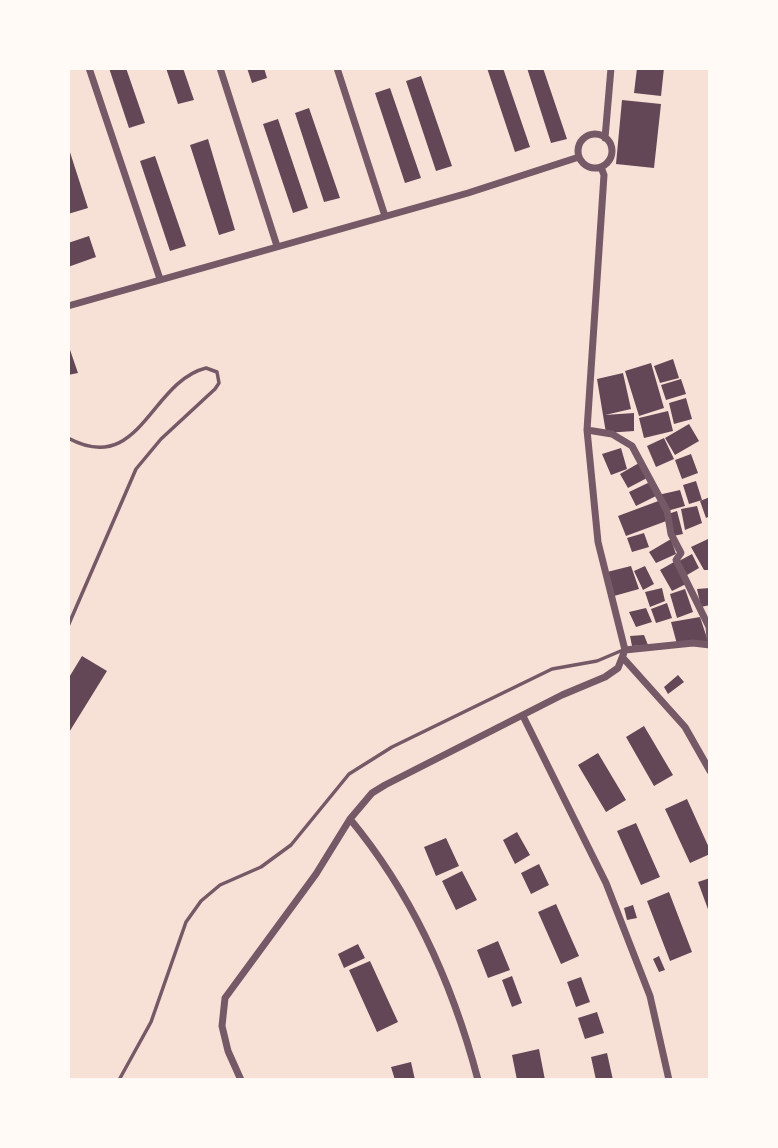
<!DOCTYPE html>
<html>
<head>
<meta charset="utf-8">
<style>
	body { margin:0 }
	#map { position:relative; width:778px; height:1148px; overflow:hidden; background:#f7e1d7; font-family:Figtree,sans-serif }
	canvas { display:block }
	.frame { position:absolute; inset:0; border:70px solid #fffaf5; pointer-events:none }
</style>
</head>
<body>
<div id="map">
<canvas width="778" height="1148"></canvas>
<div class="frame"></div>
</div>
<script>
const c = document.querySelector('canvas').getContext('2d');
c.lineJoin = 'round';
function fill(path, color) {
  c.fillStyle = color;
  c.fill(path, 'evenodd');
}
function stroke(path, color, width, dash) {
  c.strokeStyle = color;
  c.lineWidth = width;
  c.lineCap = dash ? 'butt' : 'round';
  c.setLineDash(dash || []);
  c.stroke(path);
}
fill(new Path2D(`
	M109,68H126L145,123L129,128Z
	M166,68H183L194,100L178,104Z
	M247,68H264L267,78L252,83Z
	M487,68H503L530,147L515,152Z
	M527,68H543L567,139L551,143Z
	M637,68H664L661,96L634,93Z
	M421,76L452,166L436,171L406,81Z
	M390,88L421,178L405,183L375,93Z
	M622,100L661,104L654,168L616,164Z
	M309,108L340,198L324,202L295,113Z
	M278,119L308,208L293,213L263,124Z
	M208,139L235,230L219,235L190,145Z
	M68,146L88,208L68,214Z
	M155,156L186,246L170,251L140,161Z
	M89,236L96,257L68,267V243Z
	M68,344L78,373L68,375Z
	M673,359L679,378L660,383L654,366Z
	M651,363L664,408L639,416L625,371Z
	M623,373L631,409L605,415L634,413V431L606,433L597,379Z
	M681,379L686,394L666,400L661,385Z
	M686,398L692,419L674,424L669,403Z
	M668,411L673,431L644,438L639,418Z
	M689,424L699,441L675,455L665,438Z
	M664,438L674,459L656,467L647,446Z
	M621,448L627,469L611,475L602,454Z
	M691,454L698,473L682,479L675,460Z
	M639,463L647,478L628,488L620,474Z
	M696,481L702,500L689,504L683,485Z
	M650,482L658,495L636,506L629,492Z
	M680,490L685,506L667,511L658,495Z
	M710,497V516L706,518L700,501Z
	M661,500L669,520L626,536L618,516Z
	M697,506L702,523L685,530L681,509Z
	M677,511L683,534L673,536L668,514Z
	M644,533L649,547L632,552L627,538Z
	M671,539L676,554L656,563L649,552Z
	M708,539L710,570H704L691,547Z
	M692,554L699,568L687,575L679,561Z
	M674,562L686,584L672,591L660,570Z
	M631,566L639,589L614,596L607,572Z
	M645,566L654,584L643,590L634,571Z
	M662,588L665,601L650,607L645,592Z
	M710,588V605L701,607L697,589Z
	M685,589L693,612L677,618L670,594Z
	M667,603L672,618L656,623L651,609Z
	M646,608L652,622L636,627L629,612Z
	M700,617L708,641L677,644L671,622Z
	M644,635L648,645L632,646L630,636Z
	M82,656L107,671L68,734V679Z
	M678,675L684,682L668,694L664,687Z
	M644,726L673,775L654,786L626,737Z
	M598,753L626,800L606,812L578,765Z
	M687,799L710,850V854L690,863L665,809Z
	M636,823L660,877L641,885L617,831Z
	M517,832L530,855L515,864L503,840Z
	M446,838L459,866L436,876L424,847Z
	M539,864L549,885L531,894L521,873Z
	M462,871L477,900L456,910L442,881Z
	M710,878V912H709L698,882Z
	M669,892L692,952L670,961L647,901Z
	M556,904L579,956L561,964L538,912Z
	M633,905L637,918L627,920L624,908Z
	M498,941L510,970L488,978L477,950Z
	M358,944L365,958L344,968L338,954Z
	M659,956L665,970L659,972L653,959Z
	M370,961L398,1022L377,1032L349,970Z
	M512,976L522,1003L512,1007L502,980Z
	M581,977L590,1002L576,1007L567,982Z
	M597,1012L604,1033L585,1039L578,1018Z
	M539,1049L545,1080H517L512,1055Z
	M607,1053L613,1080H596L591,1057Z
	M411,1062L415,1080H395L391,1067Z`), '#644757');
stroke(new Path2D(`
	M68,438C140,477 150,382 206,368L217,372L219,383L215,389L161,439L136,469L68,626
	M119,1080L151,1022L186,922L201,901L220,885L261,867L291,845L349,774L392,747L552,669L597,661L623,650`), '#755966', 3.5);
stroke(new Path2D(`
	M89,68L160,279
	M220,68L277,246
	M337,68L385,216
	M578 151a17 17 0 1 1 34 0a17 17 0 1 1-34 0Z
	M605,138L611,68
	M68,306L468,193L579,157
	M587,430L612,434L632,446L667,511L671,534L681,553L676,560L709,627L710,639
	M625,650L693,643L710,645
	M624,659L685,727L710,771
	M523,716L606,883L650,996L669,1080
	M241,1080L228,1051L222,1026L225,998L316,874L350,819
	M478,1080C453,985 413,895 350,819L372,793L385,785L562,695L605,677L618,668L625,650L598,542L587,430L604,175L601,167`), '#755966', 7);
</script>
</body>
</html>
